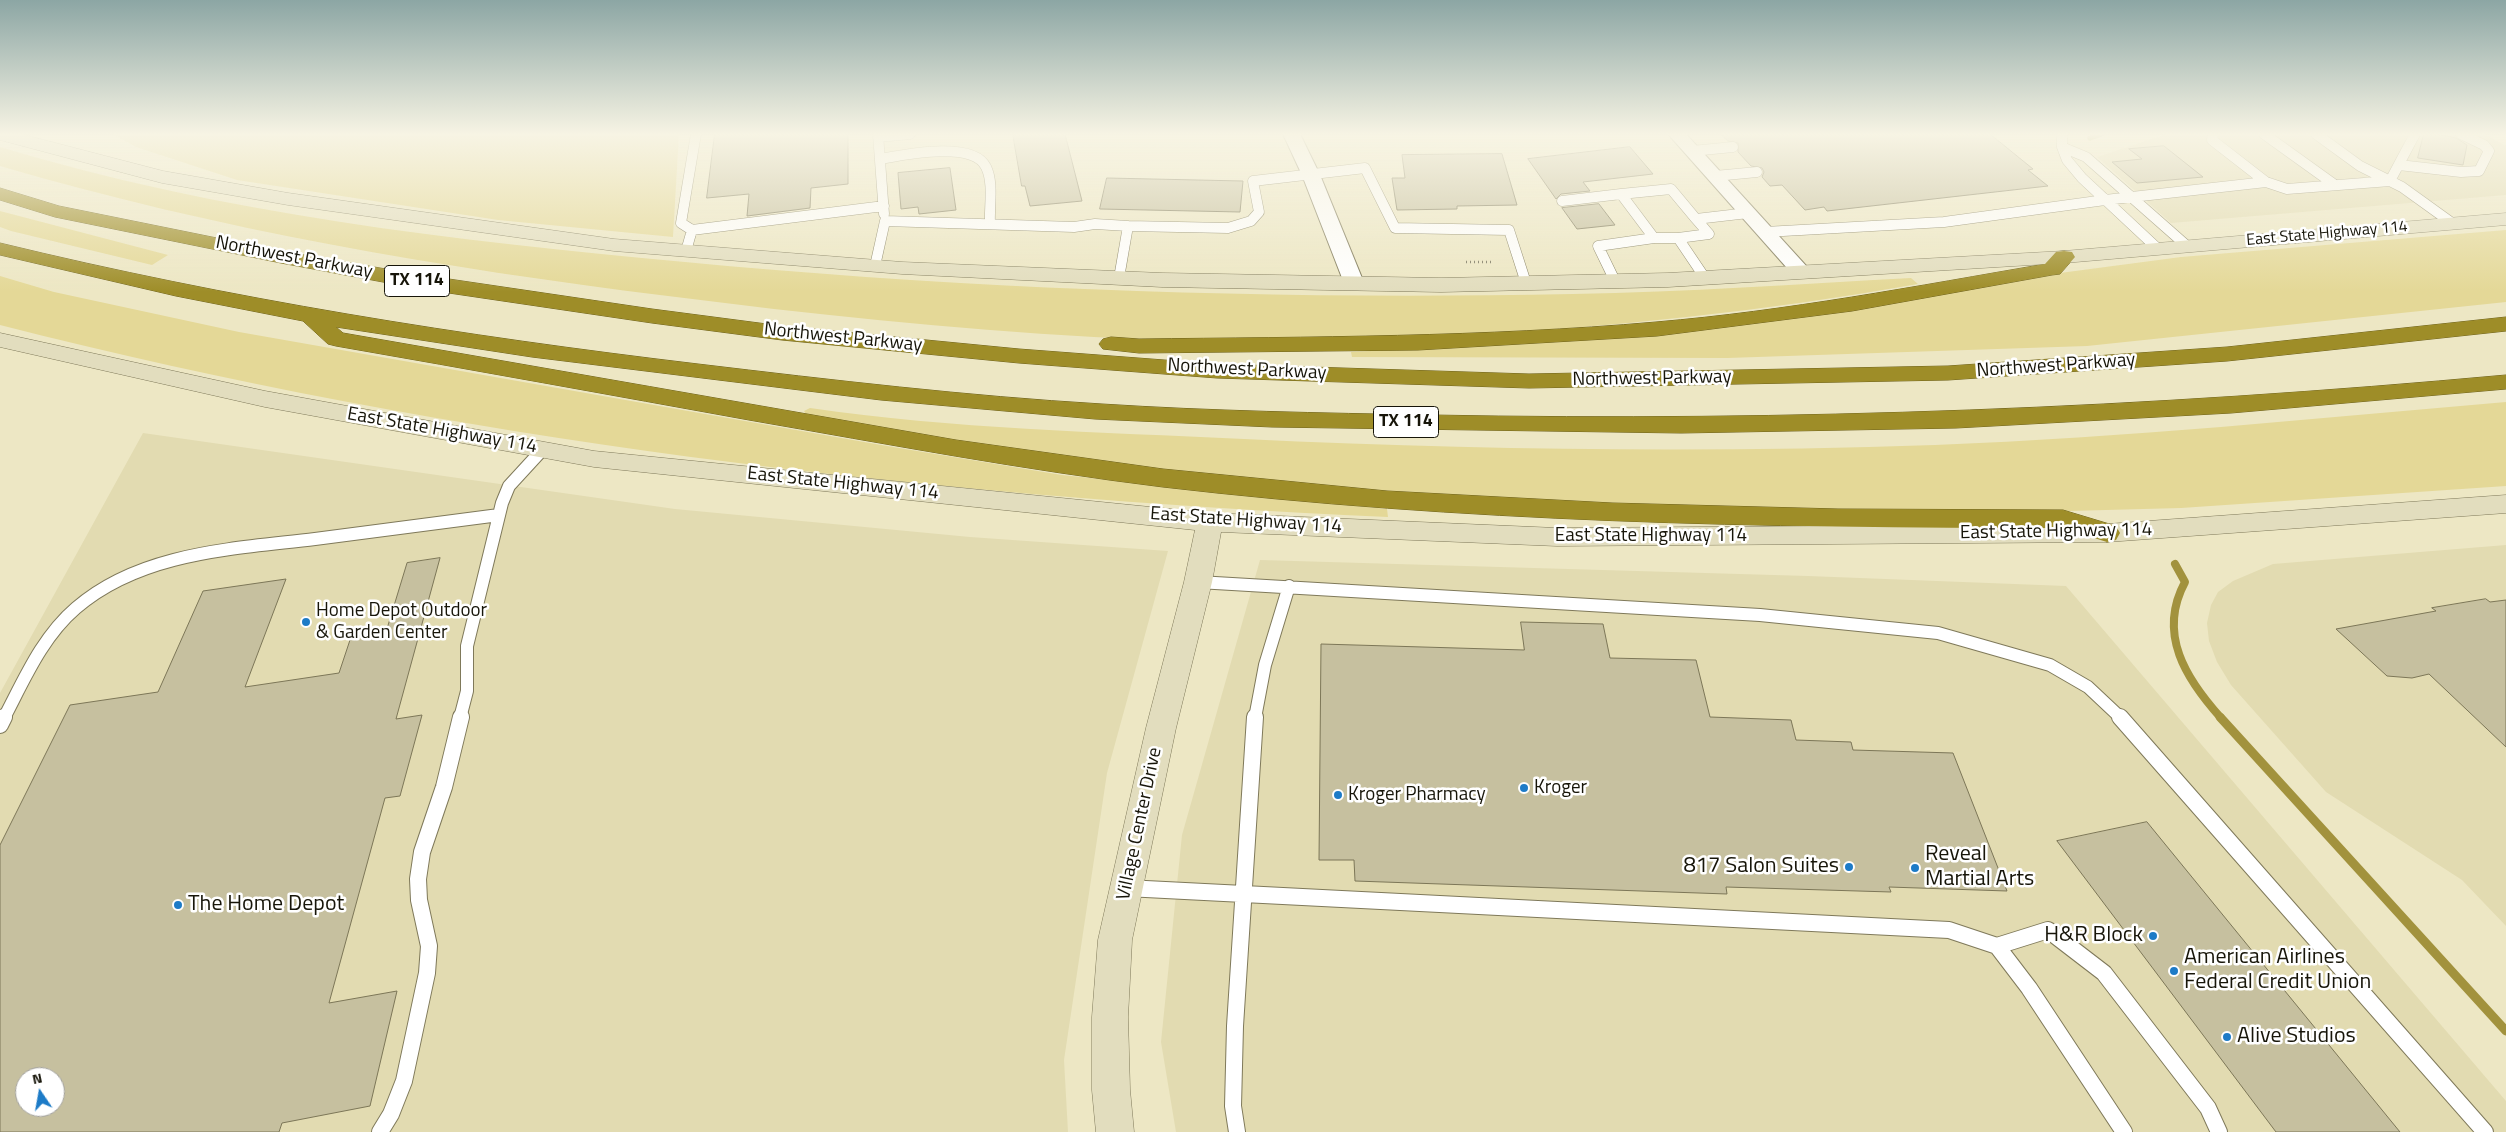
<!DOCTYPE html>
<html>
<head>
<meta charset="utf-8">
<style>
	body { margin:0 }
	#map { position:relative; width:2506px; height:1132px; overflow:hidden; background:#ede7c4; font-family:"Titillium Web",sans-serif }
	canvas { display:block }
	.north { position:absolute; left:15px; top:1067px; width:50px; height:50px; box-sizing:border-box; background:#fff; border:1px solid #a2a19d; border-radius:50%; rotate:348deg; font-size:14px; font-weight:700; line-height:20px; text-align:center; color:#171509 }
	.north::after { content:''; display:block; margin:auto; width:18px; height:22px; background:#1d7bc7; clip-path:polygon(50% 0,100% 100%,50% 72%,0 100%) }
</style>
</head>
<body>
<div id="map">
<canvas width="2506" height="1132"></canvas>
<div class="north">N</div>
</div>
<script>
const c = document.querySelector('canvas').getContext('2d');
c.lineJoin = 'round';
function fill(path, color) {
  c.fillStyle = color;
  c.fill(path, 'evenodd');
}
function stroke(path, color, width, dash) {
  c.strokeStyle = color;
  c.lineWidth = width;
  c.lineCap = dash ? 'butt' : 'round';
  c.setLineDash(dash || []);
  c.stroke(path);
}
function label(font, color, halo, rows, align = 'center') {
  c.font = font + ' "Titillium Web",sans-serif';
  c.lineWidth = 5;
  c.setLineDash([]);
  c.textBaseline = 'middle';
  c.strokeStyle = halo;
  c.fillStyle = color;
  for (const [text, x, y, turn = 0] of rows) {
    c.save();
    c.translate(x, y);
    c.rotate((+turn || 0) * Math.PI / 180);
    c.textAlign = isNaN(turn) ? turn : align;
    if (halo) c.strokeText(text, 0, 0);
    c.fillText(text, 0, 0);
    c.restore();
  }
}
fill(new Path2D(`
	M2166,134H2485L2506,146V195L2171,223L2097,157Z
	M143,433L675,509L970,537L1168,551L1107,773L1064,1060L1068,1132H0V693ZM25,1077H55V1107H25Z
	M2506,545V926L2462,880L2326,792L2231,685L2217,662L2209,641L2207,623L2211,605L2218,592L2233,581L2273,564Z
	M1260,560L1808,576L2066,586L2506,1101V1132H1176L1161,1042L1182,835Z`), '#e2dbb1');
fill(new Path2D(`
	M113,134H679L673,237L498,220L237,180L136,147Z
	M0,147C221,214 456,241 685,262C981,290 1277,300 1573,294C1686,292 1799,284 1911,278L1918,284C1765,311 1609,328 1454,335C1409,338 1363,337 1318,338C1243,339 1168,341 1094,337C951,329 809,314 668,296C442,268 218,230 0,166Z
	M0,211L168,255L152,265L11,231L0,227Z
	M2506,230V302L2087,346L1727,358L1352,357L1351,352L1538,342L2181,257Z
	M0,276L54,292L239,332L887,446L1062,475L1387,509L1388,517C921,496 454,441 0,325Z
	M2506,402V486L2181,508L2031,512L1871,513L1495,500L1288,484L1088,462L807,416L804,411L810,408C953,429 1099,432 1244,439C1475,450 1705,453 1935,445C2126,438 2316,418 2506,402Z`), '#e4d897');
stroke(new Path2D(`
	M2090,138L2101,134`), '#a2923d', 5.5);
stroke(new Path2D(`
	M2175,564L2185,582C2157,634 2186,679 2221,718`), '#a2923d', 8);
stroke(new Path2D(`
	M2220,717L2506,1031`), '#a2923d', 9);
const building = new Path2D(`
	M715,134H848V184L811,188L810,208L747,216L749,194L707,198Z
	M1013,134H1065L1082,201L1030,206L1025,186H1022Z
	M1721,134H1990L2033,169L2028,170L2048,186L1827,211L1824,207L1805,210L1782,185L1770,186L1762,177L1764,172L1762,168L1751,166L1738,152V143L1728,141Z
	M2424,134H2437L2456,138L2467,145L2463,165L2418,158Z
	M2164,146L2203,177L2137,183L2112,162L2142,159L2129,149Z
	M1630,147L1653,174L1583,182L1590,191L1561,194L1556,199L1528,159Z
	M1502,154L1517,205L1457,206V209L1397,210L1392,178H1405L1402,155Z
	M950,168L956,210L919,214L918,207L901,209L898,173Z
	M1107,178L1243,181L1240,212L1100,209Z
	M1599,204L1615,225L1577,229L1562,208Z
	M440,558L396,719L422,715L400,796L385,798L329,1003L397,991L370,1106L282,1123L279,1132H0V845L70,705L158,692L203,591L286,579L245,687L339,673L351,637L386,632L407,563ZM25,1077H55V1107H25Z
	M2486,599L2490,602L2506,600V747L2429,674L2412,678L2387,676L2336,629L2436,611L2432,608Z
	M1521,622L1603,624L1610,658L1696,660L1710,717L1791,720L1796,740L1851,742L1853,750L1953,753L2007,891L1889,887L1891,892L1726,887L1727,894L1355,881L1354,860H1319L1321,644L1524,650Z
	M2147,822L2400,1132H2276L2057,841Z`);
fill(building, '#c6c09f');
stroke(building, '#7d7758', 1);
const laneFar2 = new Path2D(`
	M878,134L884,214
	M2062,134V147L2067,160L2082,178L2157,248
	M2213,134L2212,140L2266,182L2287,189L2390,181L2415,134
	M2264,134L2335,185
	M2316,134L2360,166L2402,187L2452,223
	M878,137L910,134
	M2062,147L2086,157L2187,246
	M1692,151L1733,147
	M880,159C903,155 973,140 986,167C994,183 989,207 990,224
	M2399,165L2461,172L2479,171L2489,151L2484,145L2461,134
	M1715,176L1757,172
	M1562,201L1621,194
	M692,230L884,206
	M1765,232L1944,222L2105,200L2266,182
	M1654,238H1678L1705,278
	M1678,238L1709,234L1696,219
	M686,251L692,230L681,223L696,134
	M875,266L885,221L1074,227L1095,224L1128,226
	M1119,278L1128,226L1228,228L1251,221L1259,212L1253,181L1365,168L1395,228L1509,230L1526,283
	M1615,281L1598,246L1654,238L1621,194L1671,189L1696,219L1748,213`);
const laneFar1 = new Path2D(`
	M1198,582L1760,615L1938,633L2050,665L2088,687L2121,718
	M4,718C24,680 42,637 76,608C141,552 233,549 315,539C376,531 438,523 499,515
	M460,718L467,691V646L502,503L509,486L543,449
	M1255,718L1265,665L1289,586`);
const lane = new Path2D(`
	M2120,717L2485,1132
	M0,725L4,717
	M1126,888L1949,930L1997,946
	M380,1132L391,1114L404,1081L427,973L429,946L419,900L418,879L422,852L444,787L461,717
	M1237,1132L1233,1106L1235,1026L1255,717
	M2124,1132L2029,988L1997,946L2048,930L2104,973L2208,1108L2219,1132`);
const street = new Path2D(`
	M1283,134H1300L1320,175L1364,283L1361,287H1347L1344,283L1302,175Z
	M1668,134H1686L1809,269L1812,273L1809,277H1795Z`);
const secondary = new Path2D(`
	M0,134H21L163,171L288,193L614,239L902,262L1162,273L1441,278L1668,273L2064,251L2506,213V225L2064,263L1668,287L1441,292L1162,287L902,274L614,251L288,205L162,183L0,140Z
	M0,333L265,391L594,451L1210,513L1557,528L2107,524L2506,495V513L2107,542L1557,546L1221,532L1212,582L1176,728L1132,940L1128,1017L1130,1090L1134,1132H1096L1092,1090V1017L1098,940L1146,728L1184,582L1195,530L594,467L265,407L0,347Z`);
const highway = new Path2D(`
	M0,188L59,206L281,251L415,274L652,309L782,326L1019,349L1217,364L1529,374L1948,366L2227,347L2506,317V331L2227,361L1948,380L1529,388L1217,378L1019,363L782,340L652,323L415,288L281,263L55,217L0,200Z
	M0,243C230,299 463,336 698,364C832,380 967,396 1102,404C1211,411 1321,413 1431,415C1793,422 2146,408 2506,375V389L2231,413L1956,428L1681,433L1272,427L1095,419L881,400L532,357L336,327L343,333L956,440L1163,469L1387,491L1612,503L1838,509L2063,510L2116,526L2120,533L2116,540L2107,542L2062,528C1762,528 1462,522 1163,487C1024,470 887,444 749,420C611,395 474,370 336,346L328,344L303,321L176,296L0,255Z
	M2064,251L2072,252L2075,257L2060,274L2052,275L1852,311L1657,336L1418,350L1139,353L1103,349L1099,344L1103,339L1111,337L1139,339C1311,337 1484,337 1656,322C1786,311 1917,286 2045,264L2056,252Z`);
stroke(laneFar2, '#7f795a', 11);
stroke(laneFar1, '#7f795a', 14);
stroke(lane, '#7f795a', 18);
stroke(street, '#7f795a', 2);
stroke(secondary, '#7f795a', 1);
stroke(highway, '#6f631d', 1);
stroke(new Path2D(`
	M1466,262H1492`), '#7e7a63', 2.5, [1, 3]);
stroke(laneFar2, '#fff', 10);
stroke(laneFar1, '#fff', 12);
stroke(lane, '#fff', 16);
fill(street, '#fff');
fill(secondary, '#e2ddbe');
fill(highway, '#9e8d28');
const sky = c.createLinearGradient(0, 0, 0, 292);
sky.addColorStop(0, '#8ca6a4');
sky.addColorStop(0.46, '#f7f4e4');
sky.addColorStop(1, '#f7f4e400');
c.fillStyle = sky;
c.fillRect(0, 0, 2506, 292);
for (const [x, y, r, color] of [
	[306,622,5,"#1d7bc7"],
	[1524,788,5,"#1d7bc7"],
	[1338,795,5,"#1d7bc7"],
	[1849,867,5,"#1d7bc7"],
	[1915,868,5,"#1d7bc7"],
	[178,905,5,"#1d7bc7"],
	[2153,936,5,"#1d7bc7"],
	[2174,971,5,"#1d7bc7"],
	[2227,1037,5,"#1d7bc7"]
]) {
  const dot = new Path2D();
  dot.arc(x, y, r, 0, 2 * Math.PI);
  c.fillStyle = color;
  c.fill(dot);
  stroke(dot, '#fff', 2);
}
label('16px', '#171509', '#fff', [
	["East State Highway 114",2327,234,-5]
]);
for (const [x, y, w] of [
	[417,281,65],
	[1406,422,65]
]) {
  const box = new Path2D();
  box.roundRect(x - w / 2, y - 15.5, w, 31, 4);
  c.fillStyle = '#fff';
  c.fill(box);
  stroke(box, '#171509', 1);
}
label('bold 18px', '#171509', null, [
	["TX 114",417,281],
	["TX 114",1406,422]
]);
label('19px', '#171509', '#fff', [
	["Northwest Parkway",294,258,11],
	["Northwest Parkway",843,338,6],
	["Northwest Parkway",2056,366,-4],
	["Northwest Parkway",1247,370,3],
	["Northwest Parkway",1652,379,-1],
	["East State Highway 114",442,431,10],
	["East State Highway 114",843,484,6],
	["East State Highway 114",1246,521,4],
	["East State Highway 114",2056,532,-1],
	["East State Highway 114",1651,536],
	["Village Center Drive",1140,824,-78]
]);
label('19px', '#171509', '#fff', [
	["Home Depot Outdoor",316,611],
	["& Garden Center",316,633],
	["Kroger",1534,788],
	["Kroger Pharmacy",1348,795]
], 'left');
label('22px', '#171509', '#fff', [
	["Reveal",1925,855],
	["Martial Arts",1925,880],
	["817 Salon Suites",1839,867,"right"],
	["The Home Depot",188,905],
	["H&R Block",2143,936,"right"],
	["American Airlines",2184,958],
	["Federal Credit Union",2184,983],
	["Alive Studios",2237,1037]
], 'left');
</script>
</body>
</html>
